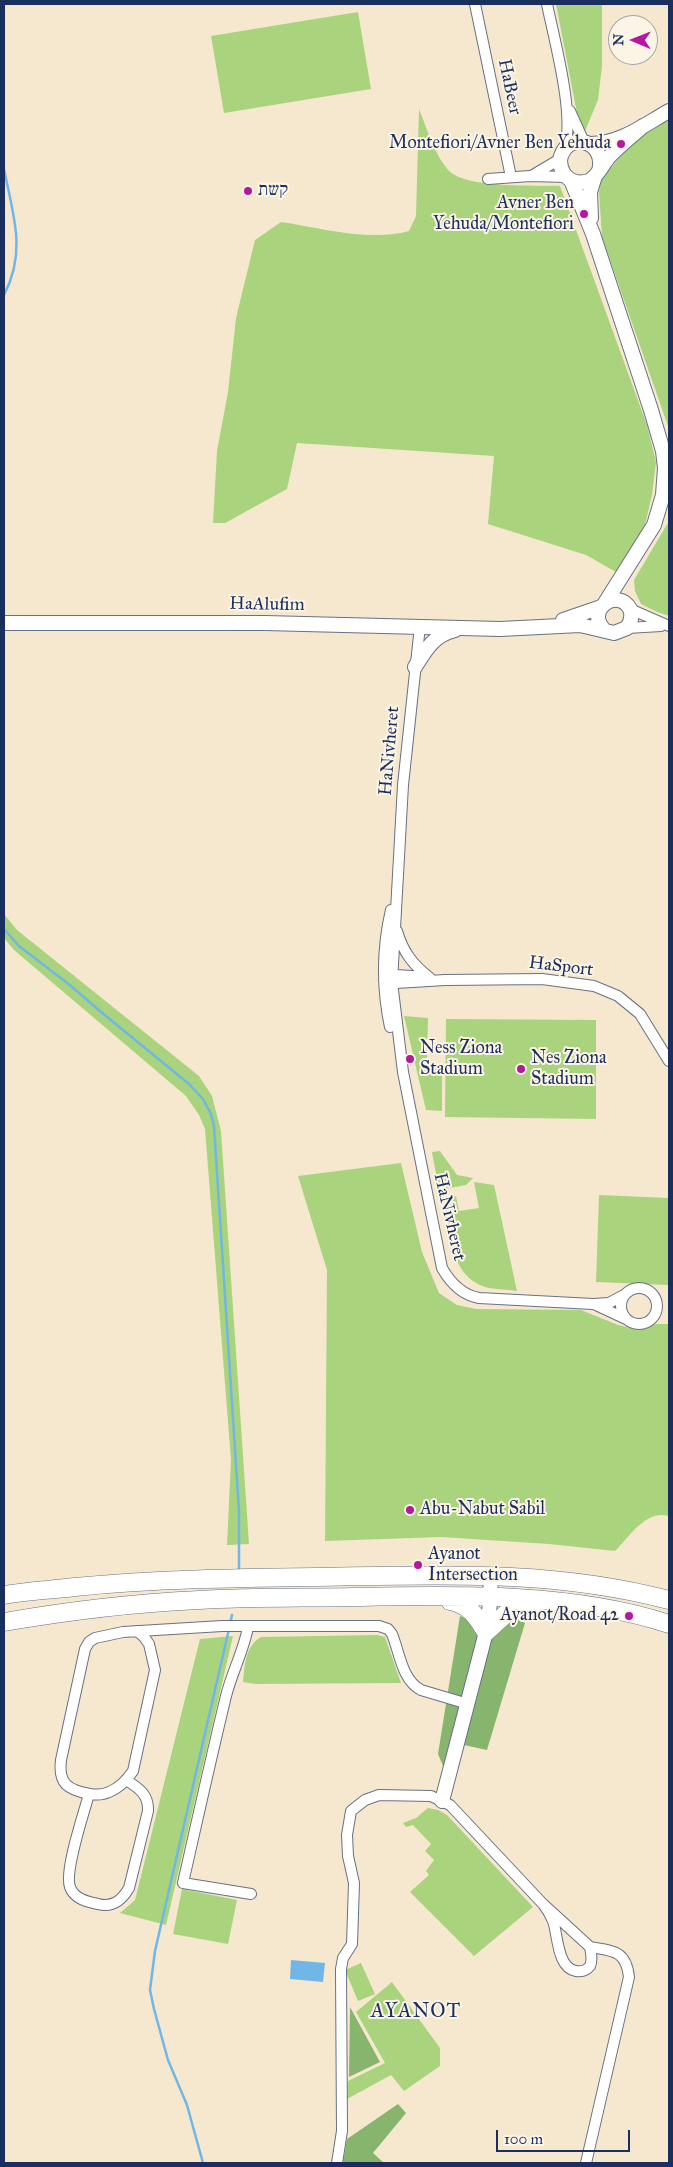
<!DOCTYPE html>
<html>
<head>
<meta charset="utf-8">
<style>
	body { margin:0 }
	#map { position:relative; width:673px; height:2167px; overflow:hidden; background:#f5e8ce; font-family:"IM FELL Great Primer",serif }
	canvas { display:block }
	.frame { position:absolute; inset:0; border:5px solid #1b2f5e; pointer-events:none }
	.north { position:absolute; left:608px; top:15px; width:50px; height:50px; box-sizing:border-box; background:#fcf5e5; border:1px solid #a2a6af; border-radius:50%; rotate:271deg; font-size:14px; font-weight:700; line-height:20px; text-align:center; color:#1b2f5e }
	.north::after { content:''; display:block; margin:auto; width:18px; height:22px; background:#b5179e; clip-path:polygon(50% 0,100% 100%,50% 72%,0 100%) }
	.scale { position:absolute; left:496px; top:2130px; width:134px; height:22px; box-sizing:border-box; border:2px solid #1b2f5e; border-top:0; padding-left:6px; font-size:15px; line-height:18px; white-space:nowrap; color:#1b2f5e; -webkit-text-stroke:4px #fcf5e5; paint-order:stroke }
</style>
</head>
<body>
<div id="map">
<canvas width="673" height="2167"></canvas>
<div class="frame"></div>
<div class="north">N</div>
<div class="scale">100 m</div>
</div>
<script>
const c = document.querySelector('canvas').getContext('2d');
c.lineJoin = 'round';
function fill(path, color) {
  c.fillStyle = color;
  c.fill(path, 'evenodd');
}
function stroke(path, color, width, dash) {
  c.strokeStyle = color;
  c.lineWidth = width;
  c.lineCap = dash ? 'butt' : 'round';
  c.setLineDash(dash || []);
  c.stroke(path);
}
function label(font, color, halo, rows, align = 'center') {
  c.font = font + ' "IM FELL Great Primer","Frank Ruhl Libre",serif';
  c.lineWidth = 4;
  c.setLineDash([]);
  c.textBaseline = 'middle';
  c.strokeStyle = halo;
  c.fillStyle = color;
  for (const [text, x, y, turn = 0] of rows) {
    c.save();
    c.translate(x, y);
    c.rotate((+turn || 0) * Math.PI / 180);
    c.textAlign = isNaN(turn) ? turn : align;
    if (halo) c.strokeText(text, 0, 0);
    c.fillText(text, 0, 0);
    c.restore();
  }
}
fill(new Path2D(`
	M556,4H602V66L598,100L585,131L580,129Z
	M358,12L371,89L224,113L211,36Z
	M419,109C426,126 437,163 453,174C475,188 533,185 560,186L647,425L656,462L652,495L645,525L616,572L586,555L488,524L494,456L297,443L287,489L225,523H213L217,451L228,392L236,318L255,240L281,222C322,228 368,242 409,231L416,216Z
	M669,120V429L602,237L599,192L602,178L635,140Z
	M669,521V616L657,612L641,604L635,591L634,580Z
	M4,914L17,930L199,1076L212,1096L221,1131L249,1544L227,1545L231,1460L205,1129L199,1115L186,1096L14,950L4,938Z
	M404,1016L428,1018L427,1064H442V1111L426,1110Z
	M446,1019L596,1020V1119L445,1117Z
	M440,1151L457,1175L473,1178L466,1185L439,1190L432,1152Z
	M401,1163L422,1252L439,1293L457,1305L476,1309L581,1310L618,1325L635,1329L657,1324H669V1516C646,1509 629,1537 615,1551L549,1544L441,1537L325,1541L327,1270L298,1176Z
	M474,1182L494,1185L517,1291C507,1289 495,1290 485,1287C450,1276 449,1230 442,1200L456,1196L459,1211L479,1208Z
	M599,1195L669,1198V1285L596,1282Z
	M377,1635L385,1637L401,1683L255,1684L243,1682C245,1665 245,1646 261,1637Z
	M233,1636L166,1925L120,1913L135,1900L200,1639Z
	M428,1808L438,1810L447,1815L533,1907L474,1956L410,1892L429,1875L426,1871L434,1860L425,1851L431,1844L413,1825L406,1827L403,1823L416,1818Z
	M182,1889L237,1900L228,1944L173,1934Z
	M361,1963L375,1994L358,2001L345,1970Z
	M392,1982L440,2048V2066L404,2091L391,2075L347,2099L348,2081L385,2063L356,2012Z`), '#aad37e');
fill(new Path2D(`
	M460,1616L470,1619L479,1636L447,1766H443L438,1754Z
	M514,1617L525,1623L487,1750L464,1745L488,1641Z
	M350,2007L380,2062L349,2077Z
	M398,2104L406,2113L373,2153L384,2163H343L347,2139Z`), '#87b56d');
fill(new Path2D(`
	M291,1960L325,1963L323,1982L290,1979Z`), '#70b7e7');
stroke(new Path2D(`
	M4,169C13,215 27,251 4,295
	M4,929L19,946L71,986L101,1012L189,1084L203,1099L211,1114L214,1126L239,1511V1572
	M230,1624L232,1615
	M203,2163L187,2105L168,2060L154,2009L150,1990L155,1951L229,1629`), '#70b7e7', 2.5);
const minor = new Path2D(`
	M475,4L511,177
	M547,4C554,39 576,118 564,150
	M570,111L584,142
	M533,175L560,159
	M488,179L530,176L567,177
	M630,609L669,626
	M420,626L403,785L392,982L403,1072L442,1268C450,1282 462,1295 479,1298L593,1304L609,1303L624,1295
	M627,628L661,626
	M397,931C403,952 413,965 430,978
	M387,979L396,975L427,977
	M384,980L396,983L445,980L542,979L594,986L618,996L640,1014L669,1061
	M390,1027C382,989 382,948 391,910
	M621 1306a18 18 0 1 1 36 0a18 18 0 1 1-36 0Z
	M596,1305L626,1319
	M248,1627C244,1650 232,1672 226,1696C211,1758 197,1821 183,1883L251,1894
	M137,1631L144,1637L149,1644L155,1670L133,1771C127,1780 119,1788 109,1792C103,1795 96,1795 90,1794C68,1790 58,1784 61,1760L85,1649L89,1642L95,1638L123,1632L222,1626H379L388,1629L392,1634C400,1654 402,1680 421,1690L468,1704
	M89,1794C84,1813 64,1871 70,1887C74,1899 88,1902 98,1904C113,1908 122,1900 129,1888L148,1811C149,1795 139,1788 126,1780
	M337,2163L342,2131L341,1969L343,1958L352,1944L354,1883L348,1856L347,1835L351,1811L365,1800L379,1795L431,1796L450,1805L543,1904L590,1947C591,1953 593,1960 590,1966C587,1970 582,1972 576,1971C557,1968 558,1935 553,1921C550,1914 547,1909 543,1904
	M586,2163L629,1977C626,1950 613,1951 590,1947`);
const tertiary = new Path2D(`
	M590,144C620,144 644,125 669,111
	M599,171C607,142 570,130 561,156C559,162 561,169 564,174C570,182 580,184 589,181C598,176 602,165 609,157C619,146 632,136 643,126
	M571,180L593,234L651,410L663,451L665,468L663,495L654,525L605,603
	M591,218L590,192L595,176
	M563,620L601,607
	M4,623H265L500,629L580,625L614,633L627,628C631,622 633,616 630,609C619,587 583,609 605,631
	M415,667C426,649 434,635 455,630
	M442,1801L486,1632L491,1597L490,1576`);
const trunk = new Path2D(`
	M4,1595C27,1591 51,1590 75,1587C156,1579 236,1578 316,1577C437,1575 552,1569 669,1600
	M450,1601C469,1605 476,1615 486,1632L508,1612L533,1605
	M4,1622C68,1611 134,1603 199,1600C251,1597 303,1598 354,1597C455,1595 573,1592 669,1624`);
stroke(minor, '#677085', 12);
stroke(tertiary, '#677085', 16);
stroke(trunk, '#677085', 19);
stroke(minor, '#fff', 10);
stroke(tertiary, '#fff', 14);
stroke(trunk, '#fff', 18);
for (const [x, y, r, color] of [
	[621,144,5,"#b5179e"],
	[248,191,5,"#b5179e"],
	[584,214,5,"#b5179e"],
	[410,1059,5,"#b5179e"],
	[521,1069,5,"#b5179e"],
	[410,1510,5,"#b5179e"],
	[418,1565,5,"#b5179e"],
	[629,1616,5,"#b5179e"]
]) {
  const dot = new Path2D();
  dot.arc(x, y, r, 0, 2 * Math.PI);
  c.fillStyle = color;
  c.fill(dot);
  stroke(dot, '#fcf5e5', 2);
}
label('18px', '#1b2f5e', '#fcf5e5', [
	["HaBeer",509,87,78],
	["HaAlufim",267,605,1],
	["HaNivheret",390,751,-85],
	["HaSport",561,967,7],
	["HaNivheret",449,1217,77]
]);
label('18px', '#1b2f5e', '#fcf5e5', [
	["Montefiori/Avner Ben Yehuda",611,144,"right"],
	["קשת",258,191],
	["Avner Ben",574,204,"right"],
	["Yehuda/Montefiori",574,225,"right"],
	["Ness Ziona",420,1049],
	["Stadium",420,1070],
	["Nes Ziona",531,1059],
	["Stadium",531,1080],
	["Abu-Nabut Sabil",420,1510],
	["Ayanot",428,1555],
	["Intersection",428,1576],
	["Ayanot/Road 42",619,1616,"right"]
], 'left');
c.letterSpacing = '1px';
label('20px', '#1b2f5e', '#fcf5e5', [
	["AYANOT",416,2012]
]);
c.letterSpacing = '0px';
</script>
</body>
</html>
